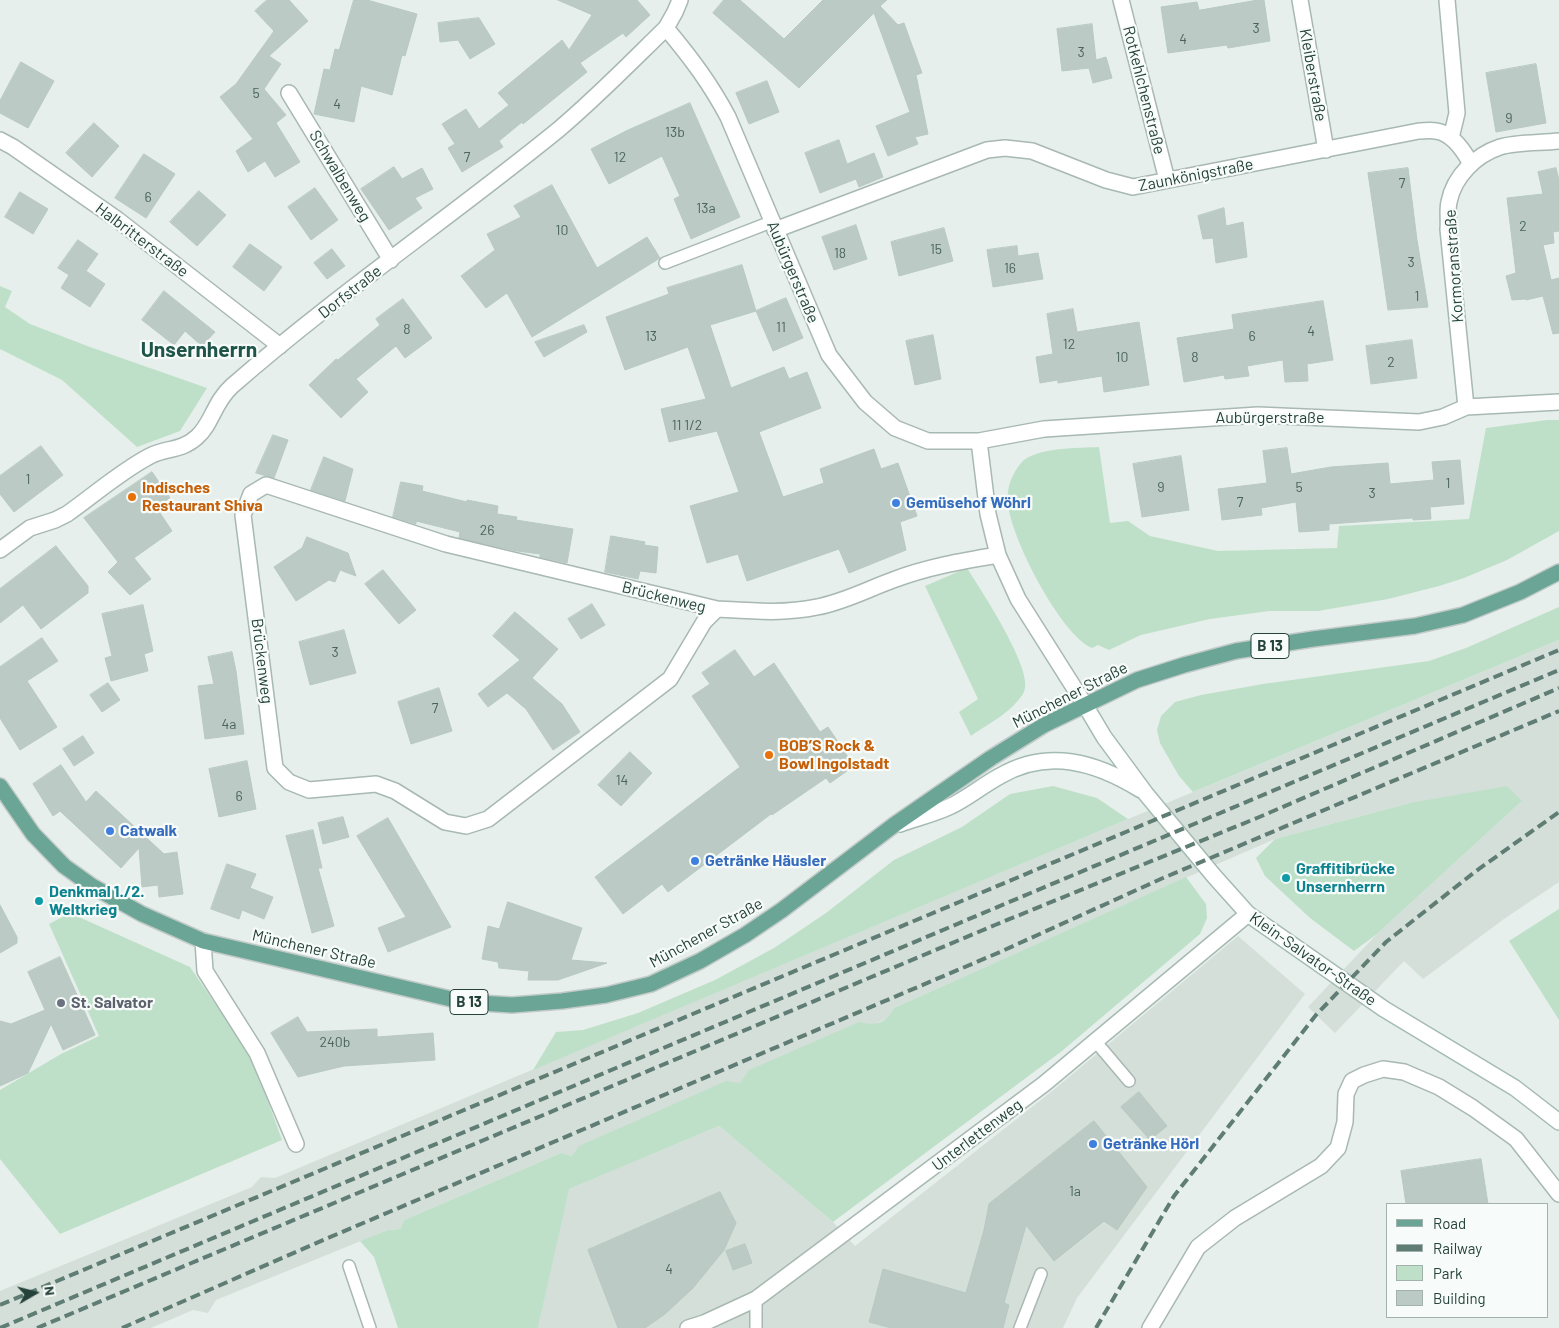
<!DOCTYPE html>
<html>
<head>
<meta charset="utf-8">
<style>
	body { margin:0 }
	#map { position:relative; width:1559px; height:1328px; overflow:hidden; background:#e6efeb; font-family:Barlow,sans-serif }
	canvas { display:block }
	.legend { position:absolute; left:1386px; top:1203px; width:162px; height:115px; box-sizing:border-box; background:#f7fbf9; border:1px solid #a3b1ad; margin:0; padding:6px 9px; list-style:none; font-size:15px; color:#24423a }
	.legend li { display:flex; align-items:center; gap:10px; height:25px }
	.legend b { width:25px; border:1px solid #a3b1ad }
	.north { position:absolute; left:10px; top:1268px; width:50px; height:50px; -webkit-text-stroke:4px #f7fbf9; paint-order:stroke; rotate:82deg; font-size:14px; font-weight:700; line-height:20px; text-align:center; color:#24423a }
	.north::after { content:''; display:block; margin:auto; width:18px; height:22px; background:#24423a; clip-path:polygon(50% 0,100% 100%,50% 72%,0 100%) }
</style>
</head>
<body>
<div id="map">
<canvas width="1559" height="1328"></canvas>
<ul class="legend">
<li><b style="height:6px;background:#6aa596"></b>Road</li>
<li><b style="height:6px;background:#5f7d75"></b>Railway</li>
<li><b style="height:14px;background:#bfe0c8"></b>Park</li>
<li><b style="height:14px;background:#bbcac4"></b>Building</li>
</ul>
<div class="north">N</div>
</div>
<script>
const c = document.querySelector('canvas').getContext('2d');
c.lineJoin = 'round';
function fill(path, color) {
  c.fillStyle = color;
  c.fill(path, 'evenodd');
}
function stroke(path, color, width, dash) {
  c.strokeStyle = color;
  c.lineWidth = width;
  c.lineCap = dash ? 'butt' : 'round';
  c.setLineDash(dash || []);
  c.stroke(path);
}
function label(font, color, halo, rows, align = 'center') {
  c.font = font + ' Barlow,sans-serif';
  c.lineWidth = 4.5;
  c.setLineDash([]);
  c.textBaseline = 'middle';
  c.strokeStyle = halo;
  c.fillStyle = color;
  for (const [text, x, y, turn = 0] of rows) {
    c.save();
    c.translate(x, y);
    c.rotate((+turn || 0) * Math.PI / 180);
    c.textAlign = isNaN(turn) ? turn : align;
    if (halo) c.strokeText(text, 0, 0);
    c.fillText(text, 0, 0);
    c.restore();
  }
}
fill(new Path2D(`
	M1559,640V882L1504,919L1423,979L1404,961L1335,1033L1308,1007L1377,934L1522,801L1410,803L1275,839L1169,885L894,1008L889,1017L873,1025L572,1156L561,1153L404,1220L400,1229L388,1230L216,1300L208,1313L193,1310L151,1328H0V1291L252,1187L261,1177L275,1178L1109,827Z
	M1238,936L1305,994L1077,1298L1063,1328H538L568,1189L719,1126L833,1222L855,1246L1051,1092Z`), '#d4dfda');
fill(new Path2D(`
	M0,286L12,291L5,307L30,324L90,347L207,388L180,431L137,447L62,380L0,349Z
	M1547,420H1559V531L1507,560L1464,578L1439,586L1388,599L1318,611H1269L1210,619L1141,635L1109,650L1098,645L1092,648C1060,634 1011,538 1008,504C1006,488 1012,473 1022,462C1037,447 1079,448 1099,447L1110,523L1128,521L1150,536L1218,551L1337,548L1339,526L1469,519L1486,428Z
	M967,568C980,589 1035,671 1024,692C1013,712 989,723 971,736L959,712L978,699L925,586Z
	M1559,607V640L1193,792L1179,776L1160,743L1157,730L1161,716L1175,702L1201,695L1263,684L1429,661L1466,648Z
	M1053,786L1097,798L1128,819L533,1070L556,1032L583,1030L638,1013L715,980L774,948L826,913L894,860L962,827L1010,794Z
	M1507,786L1522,801L1377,934L1354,951L1310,918L1265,876L1256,858L1275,839L1410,803Z
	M1186,877L1206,904L1207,918L1200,934L1062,1051L833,1222L719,1126L569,1189L538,1328H398L374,1257L360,1241L388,1230L400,1229L404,1220L561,1153L572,1156L579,1146L726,1081L740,1083L749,1070L859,1022C876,1026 885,1024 894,1008Z
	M1559,909V1020L1509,941Z
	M70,913L190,967L252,1057L282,1140L60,1234L0,1159V1090L61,1054L99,1036L49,924Z`), '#bfe0c8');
const building = new Path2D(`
	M267,0H289L308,21L269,56L281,64L264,89L286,115L276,123L300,162L275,177L265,161L248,172L236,151L253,139L220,97L236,84L274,31L255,11Z
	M354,0H367L417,14L405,56L402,55L392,95L361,86L354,122L314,114L324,69L330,70L335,49L339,50Z
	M558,0H637L650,15L626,37L623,33L580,63L587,72L523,124L522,122L499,141L503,147L462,172L448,148L455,144L442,124L466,109L479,129L509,105L498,93L562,40L569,50L592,15Z
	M724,0H740L784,39L823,0H887L880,6L898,25L904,23L922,73L916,75L928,134L915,137L918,144L888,156L876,126L910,112L874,13L799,88L713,13Z
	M1258,0H1264L1270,41L1228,48L1227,45L1168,53L1161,7L1197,2L1199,10Z
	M479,18L495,44L470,59L458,40L440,42L438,23Z
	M1092,24L1096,60L1106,57L1112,78L1093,83L1089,68L1062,71L1057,29Z
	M21,62L54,81L28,128L0,113V101Z
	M1536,64L1546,123L1496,132L1486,73Z
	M767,81L779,112L749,124L736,93Z
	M690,103L740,217L691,239L674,199L680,196L662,156L609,184L591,149L626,131Z
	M94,123L119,146L92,177L66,153Z
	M839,140L847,164L874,153L883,177L859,187L856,179L820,193L805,153Z
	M144,154L175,174L146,218L115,198Z
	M394,167L402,179L422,168L433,189L415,198L422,208L389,230L361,189Z
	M1408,168L1417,240L1428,307L1388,310L1368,173Z
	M1556,168L1559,180V231L1553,232L1554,243L1543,245L1551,280L1559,278V333L1553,334L1543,296L1526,300V299L1512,300L1506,276L1516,273L1507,198L1543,194L1538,172Z
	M552,185L597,268L647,237L660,258L532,337L507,293L486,308L461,276L495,250L487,234L521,217L514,206Z
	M315,188L338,220L311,240L288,207Z
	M199,191L226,215L197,246L170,222Z
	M20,192L48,209L33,234L5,217Z
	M1224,208L1226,226L1243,222L1247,257L1216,263L1213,238L1203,239L1198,216Z
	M856,225L867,259L834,270L822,237Z
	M944,228L953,261L899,276L891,242Z
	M78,240L98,254L86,271L105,284L90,307L61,288L69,275L58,268Z
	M250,244L282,267L264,291L233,267Z
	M1017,246L1018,256L1038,253L1043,279L993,287L987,250Z
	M332,249L345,266L327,279L314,263Z
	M742,265L756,311L710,325L731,388L784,367L789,379L807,372L821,408L759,432L783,497L824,483L820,469L874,449L881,469L898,463L917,516L900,522L906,550L849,573L839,549L747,581L738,554L707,563L690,506L739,492L717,431L669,442L661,409L706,399L688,347L625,370L606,317L669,294L667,288Z
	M164,291L215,332L202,346L185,331L174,345L142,320Z
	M786,298L803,338L773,351L756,311Z
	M403,299L432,338L405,358L396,346L356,379L368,392L341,418L309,385L336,359L338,360L380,325L376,319Z
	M1323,301L1333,360L1307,364L1308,381L1285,382L1283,360L1247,366L1249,376L1225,379L1224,375L1184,382L1177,338L1234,329L1232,315Z
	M1073,309L1077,332L1139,322L1149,385L1104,392L1102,376L1058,383V380L1040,383L1036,357L1053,354L1047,314Z
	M584,325L587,332L544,357L535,342Z
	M933,335L941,379L915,385L906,341Z
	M1412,340L1417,378L1371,384L1366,346Z
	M273,435L288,440L274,478L256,473Z
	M41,446L63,475L14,512L0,494V476Z
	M1287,448L1291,474L1331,467L1388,463L1390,484L1434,480L1432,462L1460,460L1464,504L1430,507L1431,519L1413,520V518L1329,524V530L1299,532L1296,502L1261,508L1262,515L1222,520L1218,489L1267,483L1263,451Z
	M1181,456L1189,510L1142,517L1133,464Z
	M324,457L353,469L345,501L311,490Z
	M152,472L170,498L156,507L172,531L134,558L151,579L130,595L108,572L118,562L84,518Z
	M401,482L423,486L422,491L467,502V500L498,506L497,514L517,517L516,520L573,529L567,563L540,557V554L517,551L459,538L460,532L416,521V524L393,517Z
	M611,536L645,542L644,545L658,547L656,573L640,571L638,579L605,572Z
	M307,537L348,553L356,576L340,570L335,582L329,580L296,601L274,567L302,548Z
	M56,546L88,586V593L41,629L23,605L0,623V589Z
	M383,570L416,610L399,624L365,584Z
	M592,604L605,625L581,639L568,619Z
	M143,605L153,651L144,654L148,671L111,681L105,658L112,656L102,614Z
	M515,612L558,649L532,678L562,704L580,732L553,750L526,709L507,693L488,707L478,694L520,660L493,636Z
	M344,630L356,673L310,685L299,642Z
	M42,638L58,661L27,681L57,727L20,750L0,718V667Z
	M735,650L754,677L774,663L820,732L828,727L854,766L830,783L826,778L772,815L771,814L668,892L662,884L623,914L595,877L740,767L692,696L710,684L702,673Z
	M232,652L236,671L244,734L205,739L198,686L214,684L208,657Z
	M108,683L120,700L102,712L90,695Z
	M439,688L452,731L411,744L398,702Z
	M83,736L94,753L74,766L63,749Z
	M630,752L652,773L621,806L598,785Z
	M247,761L256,809L219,817L209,769Z
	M61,765L86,802L96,791L164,854L177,852L183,894L159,897L158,885L142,887L139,848L121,868L60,811L53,816L33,784Z
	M343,817L349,837L323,844L318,823Z
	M388,818L451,927L388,952L378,928L406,917L357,836Z
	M313,830L322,868H318L334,926L312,933L286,836Z
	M227,864L256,874L250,888L273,897L264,919L242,910L239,919L211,909Z
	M508,902L582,928L571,960L607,963L558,980H528L529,971L499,968L498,962L482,959L488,926L499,929Z
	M0,905L17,937V943L0,953Z
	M60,957L95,1035L63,1050L51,1024L28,1073L0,1086V1021L11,1024L45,1010L28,972Z
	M298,1017L307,1032L377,1029V1037L433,1033L435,1060L344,1066L298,1077L271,1033Z
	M1139,1092L1167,1126L1150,1140L1121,1107Z
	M1094,1121L1147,1187L1117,1230L1104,1221L1054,1261L1026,1225L1004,1303L1009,1305L1003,1328H891L869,1322L883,1269L966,1293L984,1230L989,1204Z
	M1481,1159L1488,1204H1406L1401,1171Z
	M720,1192L736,1223L724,1250L693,1288L665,1314L645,1328H618L588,1250Z
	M745,1244L752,1263L733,1270L726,1251Z`);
fill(building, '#bbcac4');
stroke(building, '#b8c9c2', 1);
const service = new Path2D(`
	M665,263L771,222
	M1096,1042L1129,1081
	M349,1266L370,1328
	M756,1299V1328
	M1020,1328L1041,1274`);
const minor = new Path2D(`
	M1121,0L1167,180
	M1300,0L1326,150
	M1447,0L1457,113L1451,138
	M666,28C691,58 710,83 728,117L829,355L865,402L895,428L928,441H979L1044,429L1258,415L1419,422L1443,417L1466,407L1559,402
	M289,93L391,260
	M0,140L13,147L118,220L280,346
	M775,230L987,150L1005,148L1032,151L1106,180L1133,187L1419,131C1424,131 1430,130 1436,131C1452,133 1464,151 1471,164
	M1466,407L1448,229C1449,220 1447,210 1449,202C1454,176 1476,155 1500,147C1516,142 1542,143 1559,141
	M979,441L988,514L998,555L1018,599L1085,705
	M0,550L30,528L55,520L67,514C94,495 121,471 150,456C167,447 180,452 197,437C212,424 214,402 232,386C336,295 451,217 558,130C596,98 631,62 666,28L675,12L680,0
	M717,609L446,544L266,485L251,494L243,515L275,768L289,782L309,790L376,784L395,791L445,822L466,826L488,819L670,679L704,622L717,609C751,611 784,614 817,607C844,602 868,589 893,580C927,567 962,561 998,555
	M203,941L205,971L257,1053L296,1144
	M688,1328L704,1323L756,1299L1044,1084L1248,914
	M1150,1328L1198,1247L1235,1218L1321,1166L1338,1148L1345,1122L1346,1094L1352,1081L1364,1075L1383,1069L1404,1072L1439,1087L1473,1108L1516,1139L1559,1194`);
const secondary = new Path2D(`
	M1085,705L1104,737L1146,794L1214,876L1248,914L1384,1009L1515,1088L1559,1122
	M900,824C916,818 935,814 951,806C968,798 983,785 1000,776C1048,748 1096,762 1141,790`);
const primary = new Path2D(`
	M0,786L33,834L64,866L92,886L142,914L203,941L464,1002L512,1005L562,1001L606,995L651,984L700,961L745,935L782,910L894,825L991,758L1044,725L1137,680L1184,665L1236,651L1313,639L1415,626L1463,615L1520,592L1559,572`);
stroke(service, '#a8b8b2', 14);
stroke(minor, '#a8b8b2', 18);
stroke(secondary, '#a4bbb3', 18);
stroke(primary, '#c2cac8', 18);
stroke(service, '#fff', 11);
stroke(minor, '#fff', 15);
stroke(secondary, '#fff', 15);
stroke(primary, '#6aa596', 15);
stroke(new Path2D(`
	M0,1305L1559,650
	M0,1328L1559,670
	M37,1328L995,925L1257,818L1559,688
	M122,1328L328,1238L1000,952L1163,878L1559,711
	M1096,1328L1174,1196L1316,1015L1386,942L1476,871L1559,812`), '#5f7d75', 4, [10, 5]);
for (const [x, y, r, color] of [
	[132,497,5,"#e8710a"],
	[896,503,5,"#3f7fe0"],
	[769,755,5,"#e8710a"],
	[110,831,5,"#3f7fe0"],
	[695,861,5,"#3f7fe0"],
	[1286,878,5,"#0f9aa8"],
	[39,901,5,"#0f9aa8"],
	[61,1003,5,"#6b7280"],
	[1093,1144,5,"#3f7fe0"]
]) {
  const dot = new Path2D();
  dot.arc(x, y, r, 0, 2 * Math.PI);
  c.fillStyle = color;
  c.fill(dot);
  stroke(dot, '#f7fbf9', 2);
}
label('14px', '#4a645c', null, [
	["3",1256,28],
	["4",1183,39],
	["3",1081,52],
	["5",256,93],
	["4",337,104],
	["9",1509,118],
	["13b",675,132],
	["7",467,157],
	["12",620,157],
	["7",1402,183],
	["6",148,197],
	["13a",706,208],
	["2",1523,226],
	["10",562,230],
	["15",936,249],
	["18",840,253],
	["3",1411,262],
	["16",1010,268],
	["1",1417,296],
	["11",781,327],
	["8",407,329],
	["4",1311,331],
	["13",651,336],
	["6",1252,336],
	["12",1069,344],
	["10",1122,357],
	["8",1195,357],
	["2",1391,362],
	["11 1/2",687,425],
	["1",28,479],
	["1",1448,483],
	["9",1161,487],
	["5",1299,487],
	["3",1372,493],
	["7",1240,502],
	["26",487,530],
	["3",335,652],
	["7",435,708],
	["4a",229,724],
	["14",622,780],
	["6",239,796],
	["240b",335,1042],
	["1a",1075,1191],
	["4",669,1269]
]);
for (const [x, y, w] of [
	[1270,646,38],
	[469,1002,38]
]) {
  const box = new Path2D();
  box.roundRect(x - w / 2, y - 12.5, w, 25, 4);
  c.fillStyle = '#f7fbf9';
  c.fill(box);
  stroke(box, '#24423a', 1);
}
label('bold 15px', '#24423a', null, [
	["B 13",1270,646],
	["B 13",469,1002]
]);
label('16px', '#24423a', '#f7fbf9', [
	["Kleiberstraße",1313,75,80],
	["Rotkehlchenstraße",1144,90,76],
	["Zaunkönigstraße",1196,175,-11],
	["Schwalbenweg",340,176,59],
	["Halbritterstraße",142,240,37],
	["Kormoranstraße",1454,266,-94],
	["Aubürgerstraße",793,272,67],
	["Dorfstraße",350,292,-38],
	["Aubürgerstraße",1270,418],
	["Brückenweg",664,597,14],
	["Brückenweg",262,661,83],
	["Münchener Straße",1070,695,-27],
	["Münchener Straße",706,933,-29],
	["Münchener Straße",314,949,13],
	["Klein-Salvator-Straße",1313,959,35],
	["Unterlettenweg",977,1135,-37]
]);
label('bold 16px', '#c56008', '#f7fbf9', [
	["Indisches",142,488],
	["Restaurant Shiva",142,506],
	["BOB’S Rock &",779,746],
	["Bowl Ingolstadt",779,764]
], 'left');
label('bold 16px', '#366cbe', '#f7fbf9', [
	["Gemüsehof Wöhrl",906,503],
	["Catwalk",120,831],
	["Getränke Häusler",705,861],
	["Getränke Hörl",1103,1144]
], 'left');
label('bold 16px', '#0d838f', '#f7fbf9', [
	["Graffitibrücke",1296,869],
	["Unsernherrn",1296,887],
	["Denkmal 1./2.",49,892],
	["Weltkrieg",49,910]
], 'left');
label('bold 16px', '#5b616d', '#f7fbf9', [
	["St. Salvator",71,1003]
], 'left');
label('bold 21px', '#1f5548', '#f7fbf9', [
	["Unsernherrn",199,350]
]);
</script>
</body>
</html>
